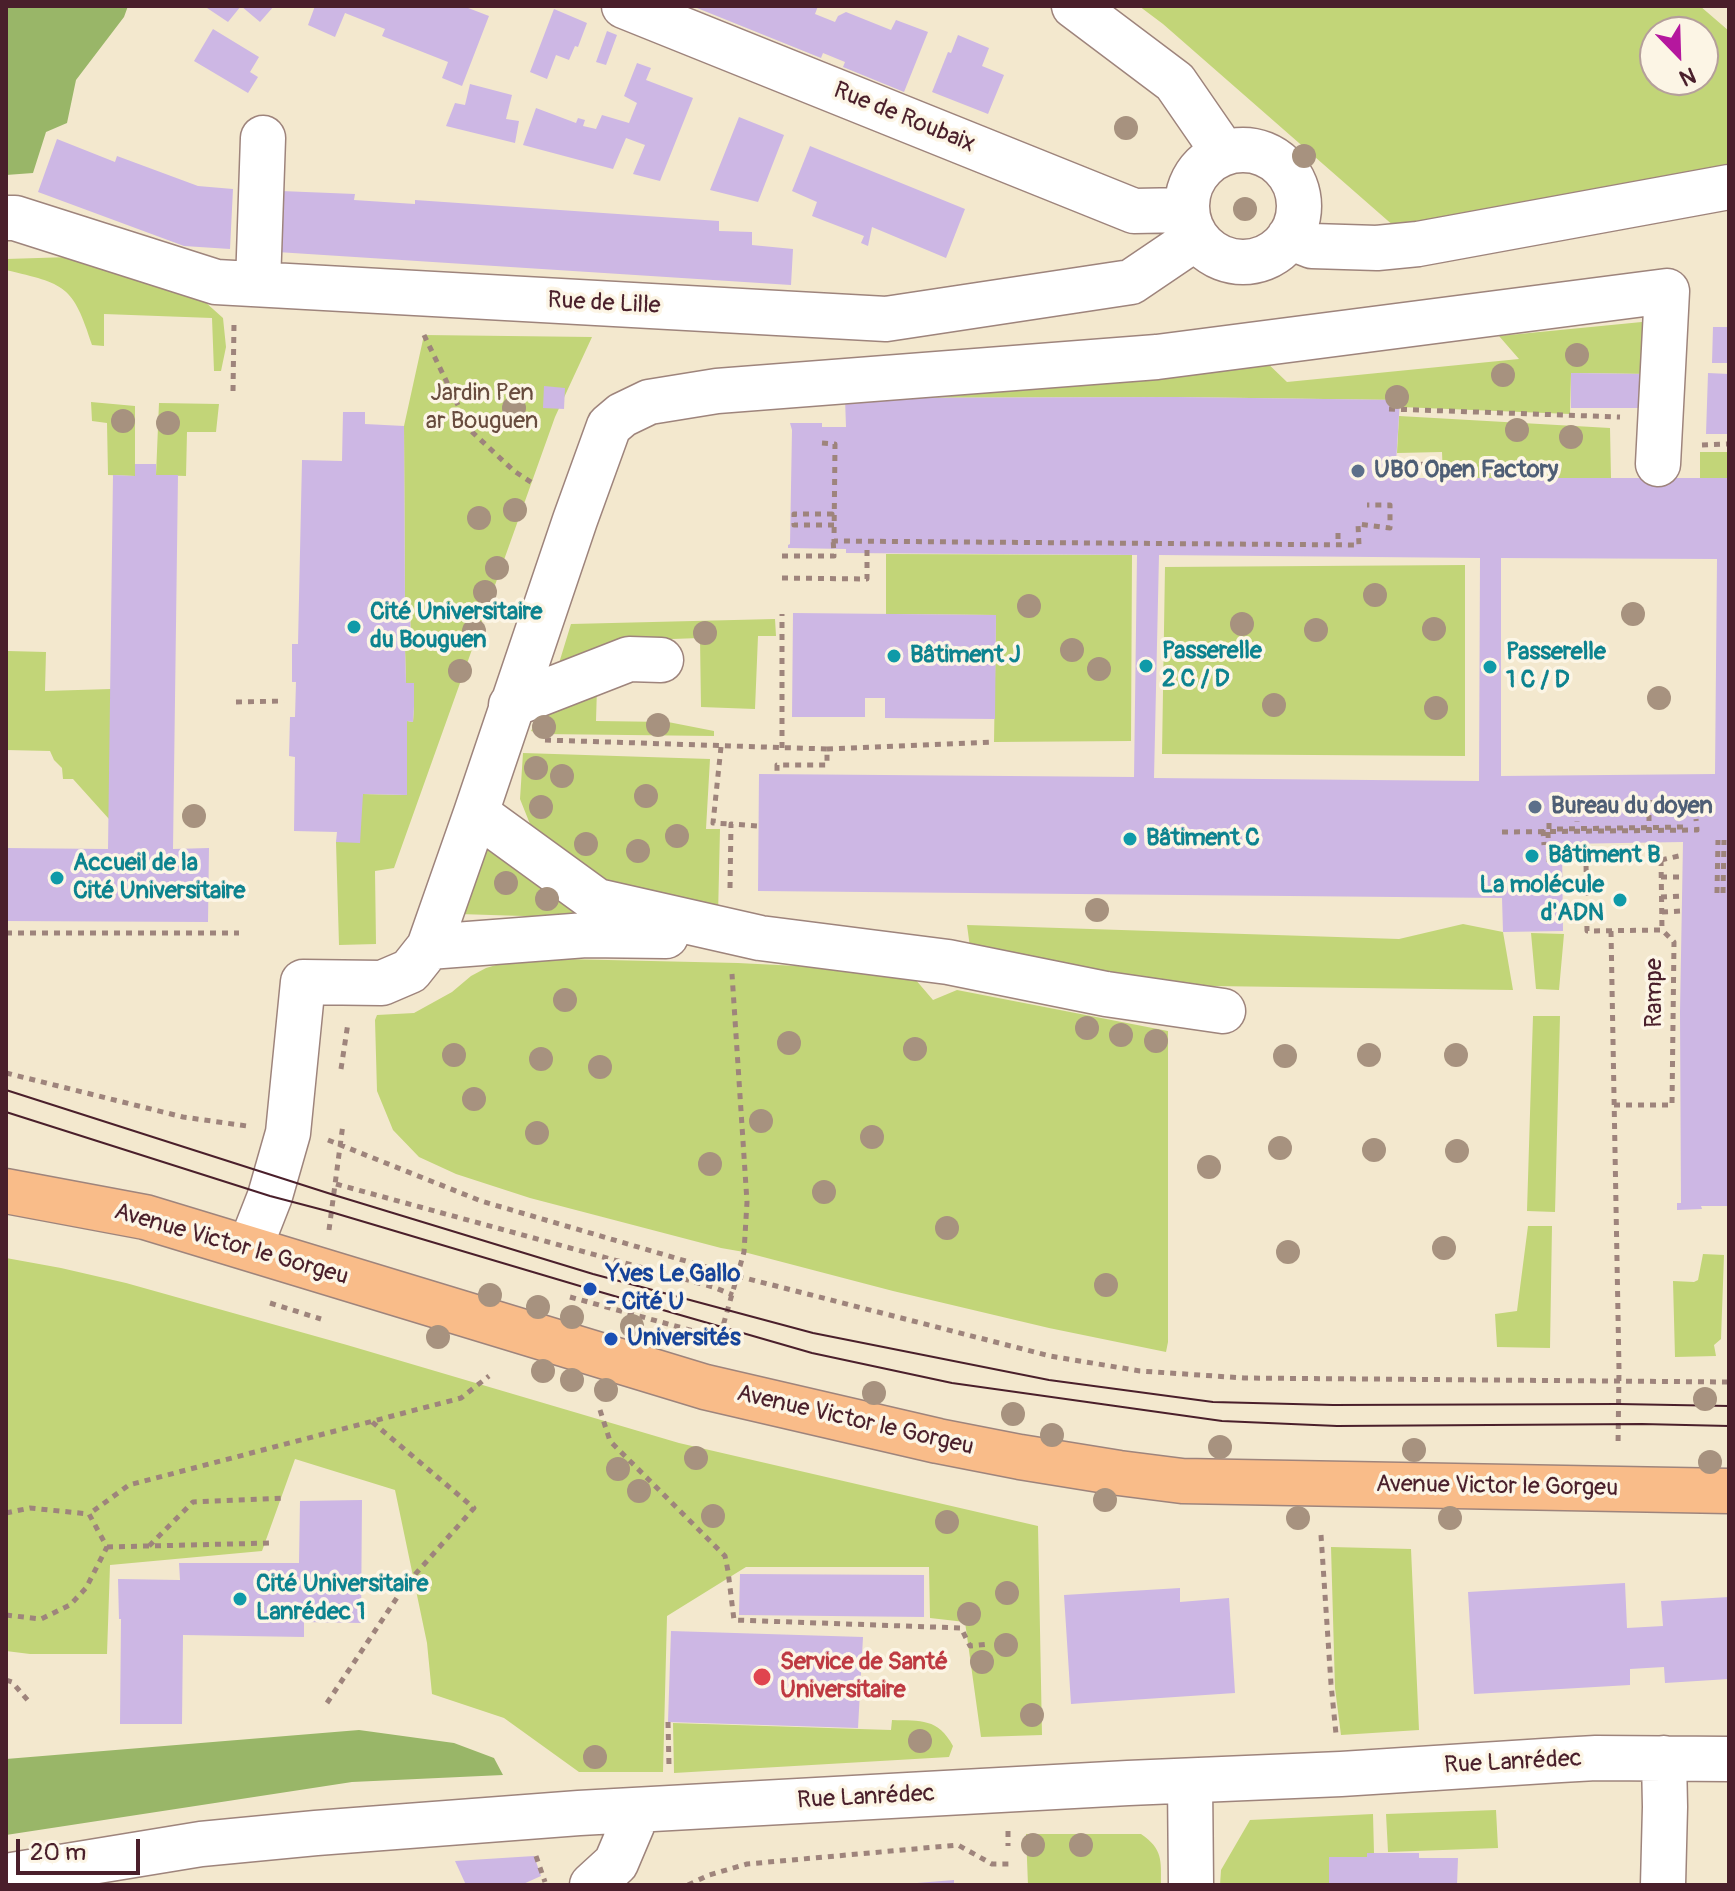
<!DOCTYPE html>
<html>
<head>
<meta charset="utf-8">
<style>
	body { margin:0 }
	#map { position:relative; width:1735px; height:1891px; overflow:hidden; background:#f3e8ce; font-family:Pangolin,sans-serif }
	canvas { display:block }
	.frame { position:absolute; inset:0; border:8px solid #4a1f2b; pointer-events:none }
	.north { position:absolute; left:1639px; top:16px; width:80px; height:80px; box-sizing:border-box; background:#fcf5e5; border:2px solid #b59f9b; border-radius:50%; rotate:157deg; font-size:22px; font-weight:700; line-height:32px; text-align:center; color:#4a1f2b }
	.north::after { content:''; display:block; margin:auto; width:28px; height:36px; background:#b5179e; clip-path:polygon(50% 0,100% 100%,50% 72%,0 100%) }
	.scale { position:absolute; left:16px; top:1839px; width:124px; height:36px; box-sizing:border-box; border:4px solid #4a1f2b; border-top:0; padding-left:10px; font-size:24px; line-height:28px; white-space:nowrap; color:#4a1f2b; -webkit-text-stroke:6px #fcf5e5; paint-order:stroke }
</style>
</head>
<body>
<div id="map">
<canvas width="1735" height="1891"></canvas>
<div class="frame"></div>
<div class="north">N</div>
<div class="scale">20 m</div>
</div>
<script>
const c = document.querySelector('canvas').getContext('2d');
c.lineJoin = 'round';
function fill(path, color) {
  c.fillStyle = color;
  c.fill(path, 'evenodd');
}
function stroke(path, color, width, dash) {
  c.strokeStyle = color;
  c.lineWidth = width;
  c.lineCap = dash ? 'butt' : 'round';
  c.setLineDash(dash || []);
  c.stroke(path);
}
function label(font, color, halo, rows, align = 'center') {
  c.font = font + ' Pangolin,sans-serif';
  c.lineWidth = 7;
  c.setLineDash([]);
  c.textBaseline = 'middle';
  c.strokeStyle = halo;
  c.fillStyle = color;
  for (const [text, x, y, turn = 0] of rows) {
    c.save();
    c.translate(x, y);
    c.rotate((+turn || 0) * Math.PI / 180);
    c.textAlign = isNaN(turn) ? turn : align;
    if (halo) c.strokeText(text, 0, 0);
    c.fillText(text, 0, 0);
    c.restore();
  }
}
fill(new Path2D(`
	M1139,6H1700L1729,31V170L1395,227L1163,24ZM1655,32H1703V80H1655Z
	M70,257L204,301L223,318L226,347L221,371H214L212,318L104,314V346L92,345C73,285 65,284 6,270V259Z
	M1652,321L1648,374L1571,373L1570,414L1400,407V400H1397L1177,397L845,398L1261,357L1287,382L1519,359L1499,336Z
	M424,335L592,337L555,417L394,868L375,871L376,944L339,945L336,842L363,794L406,795L407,721L413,722L414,707L406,683L405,648L411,647L410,610L405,609L404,426Z
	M91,402L135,406V476L108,475L107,423L92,421Z
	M159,403L219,404L216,432H187L186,476L156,475Z
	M1399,416L1610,428L1611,478L1443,479L1442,452L1397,453Z
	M1700,452H1729V478H1700Z
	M886,554L1132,555L1131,741L994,742L996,615L886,614Z
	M1465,565V756L1162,754L1165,567Z
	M775,619L776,636H758L755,709L701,707L700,638L644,640L556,673L571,624Z
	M8,651L46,652L45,691L111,689L109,819L73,779H63L62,768L54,760L50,751L6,750Z
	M597,687L596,721L668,722L714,731V736L542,734L531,731L540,714Z
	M523,753L710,759L706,829H720L718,916L587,875L536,839L520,799Z
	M488,838L587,918L459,914Z
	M1463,924L1503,932L1513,990L1210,986L1134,975L991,964L971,955L967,925L1399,939Z
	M1531,933L1564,934L1559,990L1536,989Z
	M564,959L738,963L817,967L915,979L933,1000L957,990L1168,1031V1342L1166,1352L1049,1328L893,1291L744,1252L721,1248L530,1198L456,1174L419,1157L393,1130L377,1091L375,1020L377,1015L414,1013L452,992L471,976L486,968L513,960Z
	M1533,1016H1560L1555,1212L1527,1211Z
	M1528,1226H1552L1550,1348L1497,1347L1495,1314L1517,1311Z
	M1703,1254L1724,1255L1721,1339L1714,1345L1716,1356L1675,1357L1673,1281L1694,1282L1698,1280Z
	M6,1258L61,1268L126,1283L347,1345L679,1443L1038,1526L1042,1735L981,1737L965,1622L930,1618L929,1567H746L667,1616L663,1772H579L504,1718L432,1694L427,1643L395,1490L295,1459L262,1551L110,1565L107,1654H30L6,1651Z
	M1331,1547L1411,1549L1419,1730L1341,1735L1335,1688Z
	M892,1720C921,1721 938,1718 953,1746L949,1757L674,1773L673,1723L891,1730Z
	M1496,1810L1498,1848L1388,1852L1386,1814Z
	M1373,1814L1374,1853H1368L1367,1857L1329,1858V1885H1220L1221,1870L1250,1820Z
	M1026,1834H1141C1163,1849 1161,1860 1161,1885H1028Z`), '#c2d578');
fill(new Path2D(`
	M6,6H128L124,17L76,80L67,123L46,132L33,173L6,175Z
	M359,1730L454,1743L494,1758L503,1775L352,1782L6,1835V1759Z`), '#99b668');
fill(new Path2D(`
	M204,6H274L260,22L241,6L228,22Z
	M315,6H463L489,16L462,86L442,78L448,62L382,36L385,29L345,13L335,37L308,25Z
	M692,6H818L815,14L835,22L838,16L846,12L891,30L896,20L928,32L904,92L843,67L845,62L823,53L821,58Z
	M554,9L587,23L578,47L575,46L569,60L556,55L547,79L530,72Z
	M213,29L259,57L250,72L258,77L248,93L194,61Z
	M607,31L617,35L606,65L596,62Z
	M958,35L989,48L982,66L1004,75L988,114L932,92L948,52L951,53Z
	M637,63L651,68L646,80L693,98L660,181L633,174L645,145L626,138L613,169L523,145L536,108L576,123L578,118L585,120L583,126L596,129L602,115L629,123L637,103L624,96Z
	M470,84L512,95L506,119L519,121L515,143L446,126L455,103L465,105Z
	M739,117L784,135L758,202L710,190Z
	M57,139L115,162L117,156L198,186L233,189L230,249L184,246L38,192Z
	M810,146L965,209L946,258L872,227L868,246L861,243L864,236L812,216L817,202L792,191Z
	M281,191L355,194L354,200L415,204V200L719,221V231L752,232V245L793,249L791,285L277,252Z
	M1713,327H1729V363H1712Z
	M1571,373L1648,374L1646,408H1571Z
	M1708,373L1729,374V434H1706Z
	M544,386L565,388L564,409L543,408Z
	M1177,397L1400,400L1395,478H1729V1206H1701L1702,1209L1677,1210V1203H1681L1680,1012L1683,842L1562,844L1563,931L1503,932L1502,898L758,891L759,774L1134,777L1137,555L846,553V549L788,548V545L790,544L792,430L790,423H822V427H846L845,398ZM1159,555L1480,558L1479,781L1154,778ZM1501,558L1717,559L1715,774L1501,776Z
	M343,412H365V424L404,426L405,609H410L411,648H405L406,683H414V707L413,722L407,721V795L363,794L360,843L336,842L337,832L294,831L295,757L289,756L290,717H295L296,682H292V644H298L302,460L342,461Z
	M135,464H156V475H178L173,849L209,848L208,922L6,921V848L108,849L113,475L135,476Z
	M793,613L996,615L995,719L885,718V698H865V717H792Z
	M362,1500L361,1623L304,1622V1637L183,1635L182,1724H120L121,1619H119L118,1579L180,1580L179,1563H299L300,1501Z
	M740,1574L924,1575V1617L739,1615Z
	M1625,1583L1627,1628L1663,1626L1661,1601L1729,1597V1679L1665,1683L1664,1667L1630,1669V1685L1474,1694L1468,1592Z
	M1180,1588V1602L1229,1598L1235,1693L1071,1704L1064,1595Z
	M671,1631L863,1637L858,1728L668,1722Z
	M1367,1853H1419V1858H1458L1457,1885H1329V1857H1367Z
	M534,1856L541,1876L521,1885H466L455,1861Z
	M954,1880V1885H917V1883Z`), '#cdb7e4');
const minor = new Path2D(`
	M624,6L1134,211L1187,210
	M1074,6L1175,82L1224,153
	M1187 206a56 56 0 1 1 112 0a56 56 0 1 1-112 0Z
	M6,218H15L216,282L886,319L1131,282L1196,238
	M1289,237L1312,246L1377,248L1418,244L1729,187
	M258,284L263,138
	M511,705L629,659L661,660
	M476,813L597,901L760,938L948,962L1106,994L1223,1011
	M429,947L586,935L666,936
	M250,1247L270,1196L288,1133L303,982L382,983L410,971L429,947L476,813L575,520L609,426L622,415L649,402L717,391L1157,357L1667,291L1658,464
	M1190,1781L1191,1885
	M6,1876L201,1844L316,1833L579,1813L1128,1783L1341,1774L1560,1760L1596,1758L1729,1759
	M592,1885L616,1863L638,1811
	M1663,1885L1665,1807L1664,1758`);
const major = new Path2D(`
	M6,1191L145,1217L705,1387L938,1441L1020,1457L1119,1473L1182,1481L1729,1491`);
stroke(minor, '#9e847c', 47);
stroke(major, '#9e847c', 47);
stroke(new Path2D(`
	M424,335L470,430L514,471L534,484
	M233,391L234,324
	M1389,409L1620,417
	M822,443L835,444L834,541L1359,545L1358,524L1390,528V505H1367
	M1702,445L1729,444
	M1389,474H1437V464L1396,465
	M832,515V514H794V525H834
	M1338,533V544
	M782,556H834L833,537
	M782,578L867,579V544
	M236,702L284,701
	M545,740L827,749V765H777V774
	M721,747L713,823L731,824
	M782,748V614
	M827,749L994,742
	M1649,803V830
	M1577,804L1690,802
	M1561,811L1565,806L1577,804V822
	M1549,829V820
	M1557,829L1683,827
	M1543,830L1544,845
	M1502,832L1697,830L1696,819
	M1548,832L1549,868
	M1574,844L1586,861
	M1661,860L1662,930L1587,931L1586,861Z
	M1661,860L1683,855
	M1661,877H1683
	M730,888L731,824L758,826
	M1717,893L1718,840
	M1723,893L1724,840
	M1661,897L1682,896
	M1662,912L1682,911
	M1611,931L1619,1370L1618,1446
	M6,933H239
	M341,1069L348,1023
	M6,1073L183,1117L247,1126
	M1614,1105H1672L1674,942L1662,930
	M328,1140L481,1201L737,1276L1050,1356L1140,1371L1244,1378L1729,1382
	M336,1184L713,1287L733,1295
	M329,1230L343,1124
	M570,1297L708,1335L717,1345
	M270,1303L321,1319
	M717,1347L744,1252L747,1202L732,974
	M600,1410L610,1441L725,1556L728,1571L734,1620L961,1628L970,1646L989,1644
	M6,1513L30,1508L89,1514
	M1321,1535L1331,1684L1336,1734
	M149,1546L193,1502L284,1498
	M107,1547L271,1543
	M6,1615L41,1619L70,1605L86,1588L107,1547L89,1514L129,1485L461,1398L489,1376
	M6,1680L12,1682L30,1703
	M327,1703L404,1587L474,1508L371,1421
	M668,1722L669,1766
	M1008,1831V1846
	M536,1856L545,1882
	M688,1885L709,1875L747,1864L958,1845L992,1864H1009`), '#9e847c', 5, [6, 6]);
stroke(minor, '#fff', 44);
stroke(major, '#f9bc89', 44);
stroke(new Path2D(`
	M6,1090L334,1195L593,1274L813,1333L1049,1380L1213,1402L1333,1405L1619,1404L1729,1406
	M6,1112L270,1196L331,1212L590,1289L812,1353L952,1383L1222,1421L1337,1426L1642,1424L1729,1426`), '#4a1f2b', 2);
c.fillStyle = '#a7927f';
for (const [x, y] of [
	[1126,128],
	[1304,156],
	[1245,209],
	[1577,355],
	[1503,375],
	[1397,397],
	[514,408],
	[123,421],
	[168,423],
	[1517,430],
	[1571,437],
	[515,510],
	[479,518],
	[497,568],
	[485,592],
	[1375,595],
	[1029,606],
	[1633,614],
	[1242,624],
	[1434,629],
	[1316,630],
	[474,631],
	[705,633],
	[1072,650],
	[1099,669],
	[460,671],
	[1659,698],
	[1274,705],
	[1436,708],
	[658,725],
	[544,727],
	[536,768],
	[562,776],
	[646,796],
	[541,807],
	[194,816],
	[677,836],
	[586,844],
	[638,851],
	[506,883],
	[547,899],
	[1097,910],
	[565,1000],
	[1087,1028],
	[1121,1035],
	[1156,1041],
	[789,1043],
	[915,1049],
	[454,1055],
	[1369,1055],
	[1456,1055],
	[1285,1056],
	[541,1059],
	[600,1067],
	[474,1099],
	[761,1121],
	[537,1133],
	[872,1137],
	[1280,1148],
	[1374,1150],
	[1457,1151],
	[710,1164],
	[1209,1167],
	[824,1192],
	[947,1228],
	[1444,1248],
	[1288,1252],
	[1106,1285],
	[490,1295],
	[538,1307],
	[572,1317],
	[632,1326],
	[438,1337],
	[543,1371],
	[572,1380],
	[606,1390],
	[874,1393],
	[1705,1399],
	[1013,1414],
	[1052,1435],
	[1220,1447],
	[1414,1450],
	[696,1458],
	[1710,1462],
	[618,1469],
	[639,1491],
	[1105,1500],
	[713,1516],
	[1298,1518],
	[1450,1518],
	[947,1522],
	[1007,1593],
	[969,1614],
	[1006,1645],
	[982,1662],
	[1032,1715],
	[920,1741],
	[595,1757],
	[1033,1845],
	[1081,1845]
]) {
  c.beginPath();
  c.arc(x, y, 12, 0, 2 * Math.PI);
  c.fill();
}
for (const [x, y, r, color] of [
	[1358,471,8,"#5c6f8a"],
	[354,627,8,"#0f9aa8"],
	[894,656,8,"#0f9aa8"],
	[1146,666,8,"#0f9aa8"],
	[1490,667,8,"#0f9aa8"],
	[1535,807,8,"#5c6f8a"],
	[1130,839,8,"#0f9aa8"],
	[1532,856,8,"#0f9aa8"],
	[57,878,8,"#0f9aa8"],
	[1620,900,8,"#0f9aa8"],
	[590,1289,8,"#1a4fb4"],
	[611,1339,8,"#1a4fb4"],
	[240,1599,8,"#0f9aa8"],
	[762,1677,10,"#e0444e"]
]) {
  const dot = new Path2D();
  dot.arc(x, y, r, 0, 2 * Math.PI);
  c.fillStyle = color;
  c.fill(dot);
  stroke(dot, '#fcf5e5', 3);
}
label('24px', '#4a1f2b', '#fcf5e5', [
	["Rue de Roubaix",904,118,22],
	["Rue de Lille",604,304,3],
	["Rampe",1655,993,-90],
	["Avenue Victor le Gorgeu",231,1245,16],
	["Avenue Victor le Gorgeu",855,1421,13],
	["Avenue Victor le Gorgeu",1497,1487,1],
	["Rue Lanrédec",1513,1763,-3],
	["Rue Lanrédec",866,1798,-3]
]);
label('24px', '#684c3e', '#fcf5e5', [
	["Jardin Pen",482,394],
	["ar Bouguen",482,422]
]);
label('bold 24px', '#4e5e75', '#fcf5e5', [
	["UBO Open Factory",1374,471],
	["Bureau du doyen",1551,807]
], 'left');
label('bold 24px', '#0d838f', '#fcf5e5', [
	["Cité Universitaire",370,613],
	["du Bouguen",370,641],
	["Passerelle",1162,652],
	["2 C / D",1162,680],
	["Passerelle",1506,653],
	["1 C / D",1506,681],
	["Bâtiment J",910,656],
	["Bâtiment C",1146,839],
	["Bâtiment B",1548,856],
	["Accueil de la",73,864],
	["Cité Universitaire",73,892],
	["La molécule",1604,886,"right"],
	["d'ADN",1604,914,"right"],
	["Cité Universitaire",256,1585],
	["Lanrédec 1",256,1613]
], 'left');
label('bold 24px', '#164399', '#fcf5e5', [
	["Yves Le Gallo",606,1275],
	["- Cité U",606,1303],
	["Universités",627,1339]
], 'left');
label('bold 24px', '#be3a42', '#fcf5e5', [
	["Service de Santé",780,1663],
	["Universitaire",780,1691]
], 'left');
</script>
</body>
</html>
